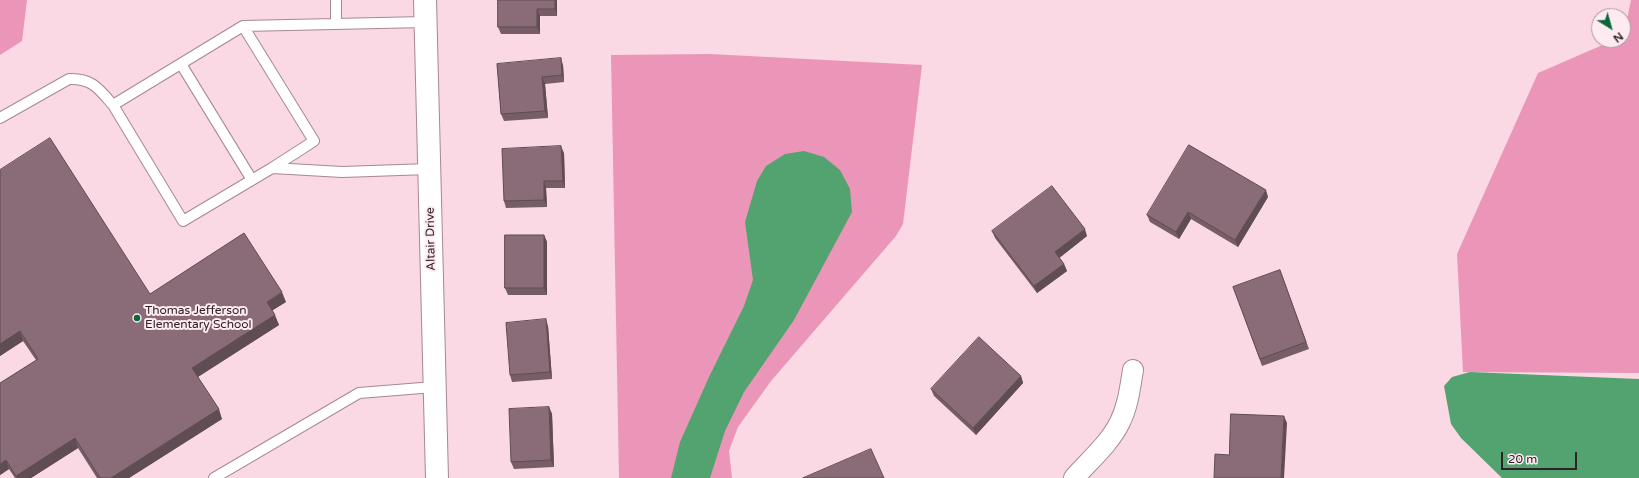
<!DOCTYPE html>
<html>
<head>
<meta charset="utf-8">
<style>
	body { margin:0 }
	#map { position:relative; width:1639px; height:478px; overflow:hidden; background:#fad8e4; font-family:"Varela Round",sans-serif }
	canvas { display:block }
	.north { position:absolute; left:1591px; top:8px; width:40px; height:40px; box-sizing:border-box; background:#feeaf1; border:1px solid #ab9aa0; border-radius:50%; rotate:143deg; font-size:11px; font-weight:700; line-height:16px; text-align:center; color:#2e2226 }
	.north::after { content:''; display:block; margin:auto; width:14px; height:18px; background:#0d6639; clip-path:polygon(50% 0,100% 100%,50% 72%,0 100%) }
	.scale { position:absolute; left:1501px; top:452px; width:76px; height:18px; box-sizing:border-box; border:2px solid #2e2226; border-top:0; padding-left:5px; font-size:12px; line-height:14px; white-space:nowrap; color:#2e2226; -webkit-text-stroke:3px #feeaf1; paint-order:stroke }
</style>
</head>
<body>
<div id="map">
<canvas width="1639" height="478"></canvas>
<div class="north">N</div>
<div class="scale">20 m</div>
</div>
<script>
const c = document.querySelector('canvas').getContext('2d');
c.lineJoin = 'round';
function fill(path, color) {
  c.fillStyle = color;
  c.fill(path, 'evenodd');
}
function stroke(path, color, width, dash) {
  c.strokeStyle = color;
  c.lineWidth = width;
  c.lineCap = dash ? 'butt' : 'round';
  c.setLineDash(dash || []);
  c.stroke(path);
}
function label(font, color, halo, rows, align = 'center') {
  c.font = font + ' "Varela Round",sans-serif';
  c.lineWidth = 4;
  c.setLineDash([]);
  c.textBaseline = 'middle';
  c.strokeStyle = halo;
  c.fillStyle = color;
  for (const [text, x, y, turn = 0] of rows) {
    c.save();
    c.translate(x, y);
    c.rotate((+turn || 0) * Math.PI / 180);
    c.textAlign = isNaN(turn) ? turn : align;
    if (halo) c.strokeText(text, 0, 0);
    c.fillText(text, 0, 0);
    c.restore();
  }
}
fill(new Path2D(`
	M0,0H27L22,41L0,55Z
	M1631,0H1639V373L1463,372L1457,254L1538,73L1614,40H1623Z
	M710,54L922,65L903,224L896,236L771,381L738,427L729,451L732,478H619L611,55Z`), '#eb96b8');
fill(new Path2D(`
	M804,151L824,157L840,170L850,189L852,212L794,320L744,392L725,431L710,478H671L680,442L709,377L744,306L753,280L745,222L757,181L766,166L785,154Z
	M1470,372L1639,379V478H1502L1461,438L1451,424L1444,386L1452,377Z`), '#53a370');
const lane = new Path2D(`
	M336,0V24
	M243,26L314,141L272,168L183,221L113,105L243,26L425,22
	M181,64L252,180
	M0,118L69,79C92,78 99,89 113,105
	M272,168L342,172L429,169
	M214,478L359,393L434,387`);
const street = new Path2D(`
	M1074,478C1089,461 1110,443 1120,422C1128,406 1130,388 1133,370`);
const secondary = new Path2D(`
	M425,0L437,478`);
stroke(lane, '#a68893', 12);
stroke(street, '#a68893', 22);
stroke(secondary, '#a68893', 24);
stroke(lane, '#fff', 10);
stroke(street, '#fff', 20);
stroke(secondary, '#fff', 22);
fill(new Path2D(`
	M557,0V16H540V34H501L498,27Z
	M497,64L563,65L564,82L545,84L548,118L504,121L501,114Z
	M564,153L565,188H546L547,207L506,208L504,201Z
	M0,170L150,294L286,302L272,310L279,325L198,377L222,419L129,478H97L78,448L31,478H15L9,469L0,475L36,360L23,341L0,356Z
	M1268,197L1238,247L1191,219L1179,239L1150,222L1147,215Z
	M992,231L1087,236L1059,258L1064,264L1067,271L1037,293L995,238Z
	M544,235L547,242V295H508L505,288Z
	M1280,270L1309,349L1262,366L1233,287Z
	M548,326L552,379L512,382L510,375Z
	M1021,376L1023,383L976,435L934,396L931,389Z
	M549,407L552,414L554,467L514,469L511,462Z`), '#765d66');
fill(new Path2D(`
	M555,0H557V16L555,9Z
	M537,9L540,16V34L537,27Z
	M561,58L563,65L564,82L562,75Z
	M542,77L545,84L548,118L545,111Z
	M561,146L564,153L565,188L563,181Z
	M544,181L546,188L547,207L544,200Z
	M1266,190L1268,197L1238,247L1235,240Z
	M1188,212L1191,219L1179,239L1176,232Z
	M1085,229L1087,236L1058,259L1055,252Z
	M544,235L547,242V295L544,288Z
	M1064,264L1067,271L1037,293L1034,286Z
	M282,292L286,302L270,312L267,302Z
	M275,315L279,325L196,378L192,368Z
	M546,319L548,326L552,379L550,372Z
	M20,331L23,341L0,356V344Z
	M1021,376L1023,383L976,435L973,428Z
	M549,407L552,414L554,467L551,460Z
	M219,409L222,419L129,478H111Z
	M1284,416L1287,423L1284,478H1281Z
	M75,438L78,448L31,478H17L16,476Z
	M6,460L9,469L0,475V464Z`), '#604c53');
const building = new Path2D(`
	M498,0H555V9H537V27H498Z
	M561,58L562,75L542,77L545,111L501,114L497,64Z
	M50,138L150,294L244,233L282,292L267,302L275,315L192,368L219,409L111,478H100L75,438L16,476L6,460L0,464V383L38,359L20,331L0,344V170Z
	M1189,145L1266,190L1235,240L1188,212L1176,232L1147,215Z
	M561,146L563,181H544V200L504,201L502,149Z
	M1052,186L1085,229L1055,252L1064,264L1034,286L992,231Z
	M505,235H544V288H505Z
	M1280,270L1306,342L1260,359L1233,287Z
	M546,319L550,372L510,375L506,323Z
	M979,337L1021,376L973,428L931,389Z
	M549,407L551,460L511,462L509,409Z
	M1231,414L1284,416L1281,478H1214L1215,454L1229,455Z
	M871,449L884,478H803Z`);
fill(building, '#896c77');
stroke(building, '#604c53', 1);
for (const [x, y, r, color] of [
	[137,318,4,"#0d6639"]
]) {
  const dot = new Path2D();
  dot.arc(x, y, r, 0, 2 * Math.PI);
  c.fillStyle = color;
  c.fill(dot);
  stroke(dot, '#feeaf1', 1.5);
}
label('12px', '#2e2226', '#feeaf1', [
	["Altair Drive",431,239,-91]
]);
label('12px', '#2e2226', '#feeaf1', [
	["Thomas Jefferson",145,311],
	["Elementary School",145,325]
], 'left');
</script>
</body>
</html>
